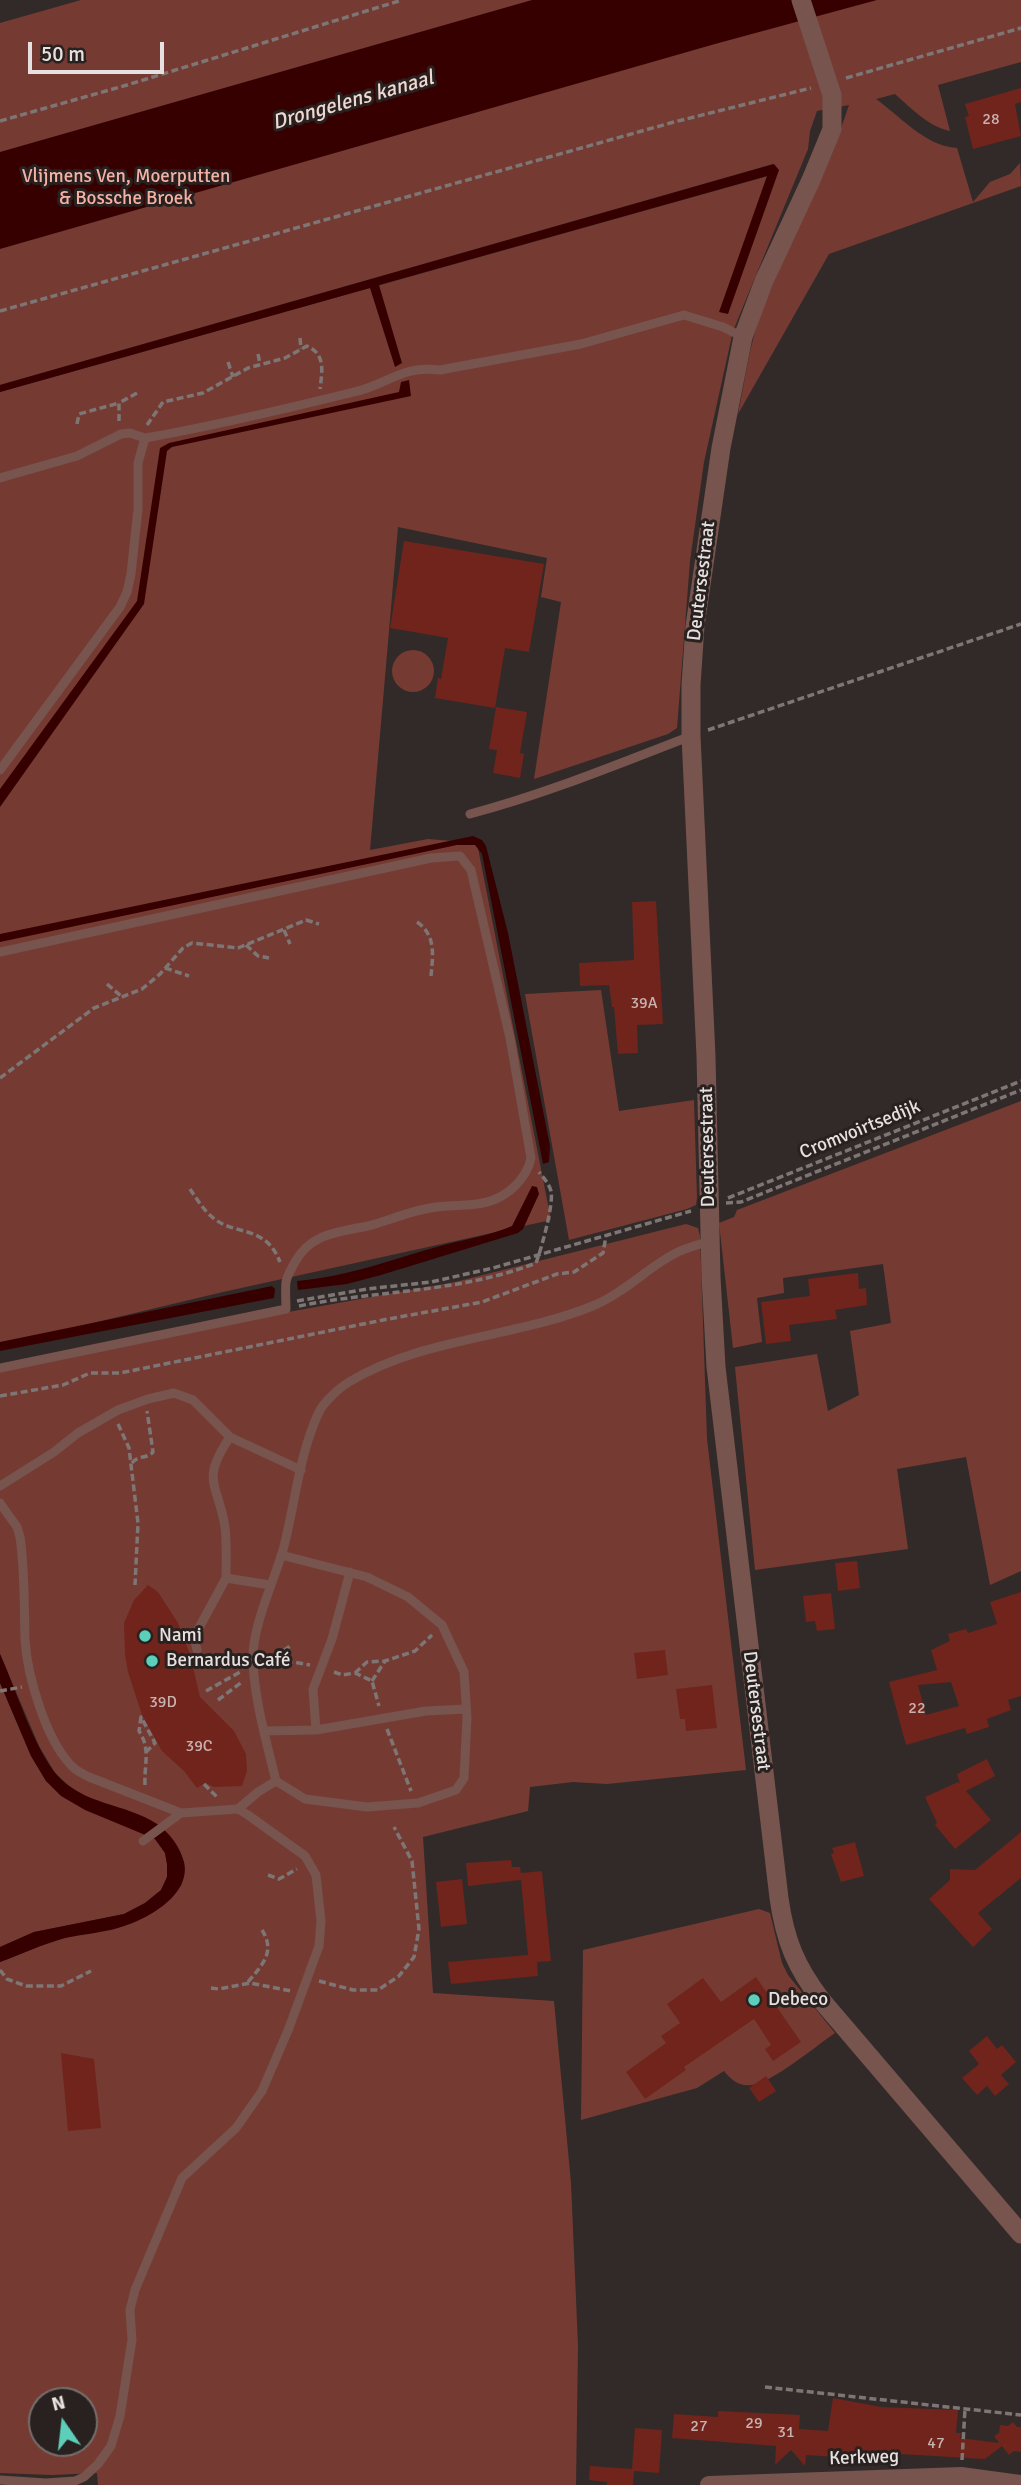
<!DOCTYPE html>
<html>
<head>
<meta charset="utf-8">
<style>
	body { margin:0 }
	#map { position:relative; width:1021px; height:2485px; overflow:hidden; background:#322a29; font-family:Signika,sans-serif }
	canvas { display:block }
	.north { position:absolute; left:28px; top:2387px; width:70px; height:70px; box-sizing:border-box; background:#28211f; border:2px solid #746e6c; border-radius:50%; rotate:346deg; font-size:19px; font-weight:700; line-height:28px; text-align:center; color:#e6e1e0 }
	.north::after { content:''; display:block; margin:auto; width:24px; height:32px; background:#5cceba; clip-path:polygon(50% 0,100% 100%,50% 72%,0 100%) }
	.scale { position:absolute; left:28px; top:42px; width:136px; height:32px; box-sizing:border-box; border:4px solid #e6e1e0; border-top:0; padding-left:9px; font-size:21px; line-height:24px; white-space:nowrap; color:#e6e1e0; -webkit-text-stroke:5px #28211f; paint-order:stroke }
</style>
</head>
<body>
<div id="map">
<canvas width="1021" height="2485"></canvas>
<div class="north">N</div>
<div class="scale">50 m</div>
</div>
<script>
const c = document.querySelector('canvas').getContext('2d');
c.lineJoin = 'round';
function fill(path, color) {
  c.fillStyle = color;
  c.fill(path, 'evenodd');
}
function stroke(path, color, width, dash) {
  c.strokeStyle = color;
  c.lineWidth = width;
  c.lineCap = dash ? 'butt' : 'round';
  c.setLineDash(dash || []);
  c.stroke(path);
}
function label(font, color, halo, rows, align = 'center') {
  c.font = font + ' Signika,sans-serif';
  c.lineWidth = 6;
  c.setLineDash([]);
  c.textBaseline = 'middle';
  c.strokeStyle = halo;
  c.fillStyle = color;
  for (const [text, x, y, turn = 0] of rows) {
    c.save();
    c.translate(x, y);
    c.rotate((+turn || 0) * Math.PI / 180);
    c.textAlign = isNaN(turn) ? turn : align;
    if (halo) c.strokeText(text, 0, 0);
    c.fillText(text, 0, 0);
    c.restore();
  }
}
fill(new Path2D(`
	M81,0H1021V62L938,85L950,131C929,127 911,108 895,94L876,99C900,116 925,146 957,148L973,202L990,182L1010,174L1020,163L1021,186L829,254L738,414C745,381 749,345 761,314C788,243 826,176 849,105L817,111L810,131L808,149L733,331L704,462L690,561L677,728L668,734L534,779L561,602L541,597L547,558L398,527L370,850L428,839L477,843L551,1220L223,1292L0,1345V392L768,176L720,311L773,164L0,385V23Z
	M392 671a21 21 0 1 1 42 0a21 21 0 1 1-42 0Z
	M601,990L619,1111L694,1100L697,1198L696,1205L687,1209L569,1240L525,994Z
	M1021,1101V1571L990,1585L966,1457L897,1469L908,1549L755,1570L735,1367L817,1354L828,1411L859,1395L850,1331L891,1323L883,1264L783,1278L784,1293L757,1298L762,1342L733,1348L719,1223L734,1217L737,1210Z
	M686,1224L698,1228L700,1236L707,1439L746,1770L607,1784L573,1782L530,1787L528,1811L423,1837L433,1993L554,2001L571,2183L578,2346L576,2485H98L97,2473L52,2475L0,2473V1962C21,1954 40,1945 61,1939C109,1925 149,1931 182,1884L157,1824L88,1798L69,1786L55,1773L39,1746L0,1654V1371L238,1321L455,1282ZM42,2401H84V2443H42Z
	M0,1683L31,1756L46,1781L122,1824L155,1839L165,1853L167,1864V1877L161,1890L145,1903L124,1914L34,1932L0,1947Z
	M759,1909L770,1913L782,1963L788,1975L835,2033C816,2046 773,2082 752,2085C740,2087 731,2080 724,2071L697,2088L581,2120L583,1950Z`), '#753b33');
fill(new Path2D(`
	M532,0H877L715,44L0,249V152Z
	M774,164L779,170L728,314L719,312L767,176L379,285L402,363L395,367L370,288L0,392V385Z
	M409,380L411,396L172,447L167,451L144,604L0,807V789L137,601L160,448L169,443L399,392L401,382Z
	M473,836L482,840L486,846L508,933L550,1146L549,1162L543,1164L482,854L475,845H457L0,942V934Z
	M532,1186L537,1187L539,1194L523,1229L518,1233L381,1275L347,1284L298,1290L297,1281C347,1277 396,1258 444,1245C468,1239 490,1235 512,1226Z
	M272,1286L275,1289L274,1298L0,1351V1342Z
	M0,1654C15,1687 34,1749 57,1775C83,1805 125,1803 157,1824C170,1833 180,1847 184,1862C192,1896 144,1921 118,1928C101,1933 83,1934 65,1938C43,1944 22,1954 0,1962V1947L34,1932L124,1914L145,1903L161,1890L167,1877V1864L165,1853L155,1839L85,1810L61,1796L46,1781L31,1756L0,1683Z`), '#370000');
fill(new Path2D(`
	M1021,88V102L1015,104L1021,136L973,149L965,117L969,116L965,104Z
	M404,541L544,564L529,652L505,648L495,708L435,698L438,678L441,679L448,638L390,628Z
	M496,707L527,712L520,753L524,754L520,778L493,773L497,750L489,749Z
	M656,901L663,1024L637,1025L638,1053L618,1054L614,1007H612L609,985L580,986L579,963L634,960L632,902Z
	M858,1273L859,1289L866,1288L867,1305L835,1310L837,1319L789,1325L791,1341L766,1344L761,1302L810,1296L808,1279Z
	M857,1561L860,1588L838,1591L835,1563Z
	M148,1585L158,1592L178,1623L190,1654L200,1697L234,1731L246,1754L247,1771L242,1786L214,1787L205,1783L197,1788L184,1771L162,1751L142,1715L128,1672L125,1655L124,1623L134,1600Z
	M1021,1592V1696L1008,1700L1011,1710L987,1719L989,1727L967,1734L965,1728L906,1745L889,1682L937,1670L931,1650L950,1641L948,1634L966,1629L968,1633L997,1624L990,1602ZM951,1682L959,1706L926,1715L918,1685Z
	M831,1593L835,1629L817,1631L815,1621L806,1622L803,1596Z
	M665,1650L668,1675L637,1679L634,1653Z
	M712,1685L717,1728L686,1731L685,1719H680L676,1689Z
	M987,1759L995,1776L966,1791L991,1820L955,1849L935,1825L937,1823L925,1797L958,1782L960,1784L957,1774Z
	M1021,1832V1878L978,1913L992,1929L973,1947L929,1899L950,1880V1869L975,1870Z
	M855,1842L864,1876L841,1882L831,1854L834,1853L832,1848Z
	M511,1860L512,1867H520L521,1873L542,1871L551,1961L537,1962L538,1976L451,1984L448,1962L528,1955L521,1880L468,1886L466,1863Z
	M462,1879L467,1924L441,1927L436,1882Z
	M756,1977L801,2042L773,2061L765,2049L771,2045L754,2019L684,2067L686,2070L645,2099L626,2072L666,2043L661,2036L680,2023L667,2004L703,1978L721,2002Z
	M987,2036L997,2049L1002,2045L1016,2062L1001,2075L1009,2084L995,2096L987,2086L977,2095L962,2078L979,2064L969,2051Z
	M61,2053L94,2059L101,2128L68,2131Z
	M766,2076L776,2091L759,2102L749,2088Z
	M833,2398L881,2407L958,2410L956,2433H961L960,2438L999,2443L994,2436L999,2433L1000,2425L1008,2426L1013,2422L1017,2427H1021V2452L1014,2451L1009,2455L1002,2446L985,2459L882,2453V2460L806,2455L805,2466L791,2450L775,2465L776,2446L672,2438L674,2414L718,2417V2411L800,2415L799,2429L828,2431Z
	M635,2428L662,2430L659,2473L634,2471L633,2485H607V2482L589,2480L590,2466L632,2469Z`), '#70241b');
stroke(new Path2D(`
	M846,78L1021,28
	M0,121L127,85L402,0
	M0,311L674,122L811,88
	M300,338L301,349
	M258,354L260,364
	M228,362L233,377
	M119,421V403L137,393
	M77,424L79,414L119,403
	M147,425L163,402L203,393L248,368L285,358L307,346C326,354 322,372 320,389
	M708,730L1021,624
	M417,922C436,935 433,955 431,976
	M284,930L290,944
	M246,945L258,956L269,958
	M165,968L189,976
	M107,984L121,996
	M0,1078L94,1008L142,989L160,974L183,948L192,943L238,948L306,920L319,924
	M190,1189C196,1198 203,1209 211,1216C233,1237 265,1223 280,1262
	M728,1198L1021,1081
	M726,1203L741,1202L1021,1090
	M297,1301L367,1289L431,1282L493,1268L691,1211
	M299,1306C378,1290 459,1293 536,1263C541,1250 554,1204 551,1191C549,1184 544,1178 539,1172
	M0,1396L63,1385L90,1373H120L383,1320L482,1302L557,1274L574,1272L603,1253L606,1236
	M118,1424L129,1448L138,1523L135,1585
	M132,1463C138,1455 147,1459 153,1452L147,1411
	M267,1663L290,1646
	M265,1664L288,1661L310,1665
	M334,1672L342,1675L355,1673L372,1681L379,1706
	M355,1673L367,1662L385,1661
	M372,1681L385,1661L415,1651L432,1635
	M0,1691L22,1687
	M206,1691L242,1671
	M218,1700L242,1682
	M387,1729L411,1791
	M204,1784L218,1798
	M145,1785C144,1764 151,1749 139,1731L141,1717L155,1743L146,1752
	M268,1875L279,1879L297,1869
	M0,1970L7,1979L26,1986H61L91,1971
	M319,1981L353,1990H378L399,1976L414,1957L419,1929L412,1861L394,1827
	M248,1982C262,1965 276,1952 262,1930
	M211,1988L219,1989L250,1983L291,1991
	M765,2387L1021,2415
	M962,2460L965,2409`), '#7d7675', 3.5, [7, 3.5]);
stroke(new Path2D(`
	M145,438C215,426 285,409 354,392C389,384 401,365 440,370L581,344L684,315L723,327L743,337
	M0,478L77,456L121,434L130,433L145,438L138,463V509L131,574L127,592L120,607L0,770
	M470,814C546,794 618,764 691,736
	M0,952L431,858L460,856L471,870L510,1038L531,1158C529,1169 523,1178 515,1186C487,1213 459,1201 425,1209C405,1213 387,1221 368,1226C339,1232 311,1233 295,1262C292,1268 287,1275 286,1282C285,1290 286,1300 286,1309L0,1368
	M230,1437C200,1481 218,1483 225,1527C227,1544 226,1561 226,1578L270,1585
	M0,1486L54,1452L78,1433L118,1410L148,1399L174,1393L193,1400L230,1437L301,1470
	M0,1503L17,1527L20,1537C25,1571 24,1605 25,1639C27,1676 47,1745 75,1769C79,1772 85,1775 89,1777L181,1813L238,1809L248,1815L305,1856L316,1875L321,1921L319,1946L289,2028L262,2091L236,2128L182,2178L135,2290L130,2310L132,2340L120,2416L111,2446L98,2464L84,2477L75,2481L46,2483L0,2480
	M281,1555L367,1577L408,1597L442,1625L464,1672L467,1718L464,1778L456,1790L418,1803L367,1807L305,1799L276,1781C267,1744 253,1695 253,1657C253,1625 274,1581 283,1550C295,1505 299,1454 319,1412C324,1402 339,1388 349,1382C423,1337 516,1338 595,1305C626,1292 651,1264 680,1251C690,1247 700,1244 710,1241
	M197,1650L194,1637L226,1578
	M316,1730L426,1711L466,1709
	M264,1731L316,1730L313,1689L332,1639L350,1572
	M238,1809L258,1792L276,1781
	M143,1841L181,1813`), '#77544d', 9);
stroke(new Path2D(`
	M709,2485L961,2476L1021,2484`), '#77544d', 18);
stroke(new Path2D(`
	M801,0L832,95V129L811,180L764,281L743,337L721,448L695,626L691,685V736L706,1056L711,1277L716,1367L779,1898C785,1941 796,1967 822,2001L1021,2234`), '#77544d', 19);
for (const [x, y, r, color] of [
	[145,1636,7,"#5cceba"],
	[152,1661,7,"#5cceba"],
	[754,2000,7,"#5cceba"]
]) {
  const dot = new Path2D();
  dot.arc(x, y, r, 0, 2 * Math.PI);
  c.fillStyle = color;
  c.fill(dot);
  stroke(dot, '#28211f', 2.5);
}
label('16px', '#c8b2af', null, [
	["28",991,120],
	["39A",644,1004],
	["39D",163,1703],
	["22",917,1709],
	["39C",199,1747],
	["29",754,2424],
	["27",699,2427],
	["31",786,2433],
	["47",936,2444]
]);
label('19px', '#f6b1a5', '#28211f', [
	["Vlijmens Ven, Moerputten",126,177],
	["& Bossche Broek",126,199]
]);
label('19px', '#e6e1e0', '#28211f', [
	["Deutersestraat",702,581,-83],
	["Cromvoirtsedijk",860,1130,-22],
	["Deutersestraat",708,1147,-91],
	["Deutersestraat",756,1711,83],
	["Kerkweg",864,2458,-2]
]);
label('19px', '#e6e1e0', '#28211f', [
	["Nami",159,1636],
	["Bernardus Café",166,1661],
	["Debeco",768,2000]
], 'left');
label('italic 21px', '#efd7d2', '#28211f', [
	["Drongelens kanaal",353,101,-16]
]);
</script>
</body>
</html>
